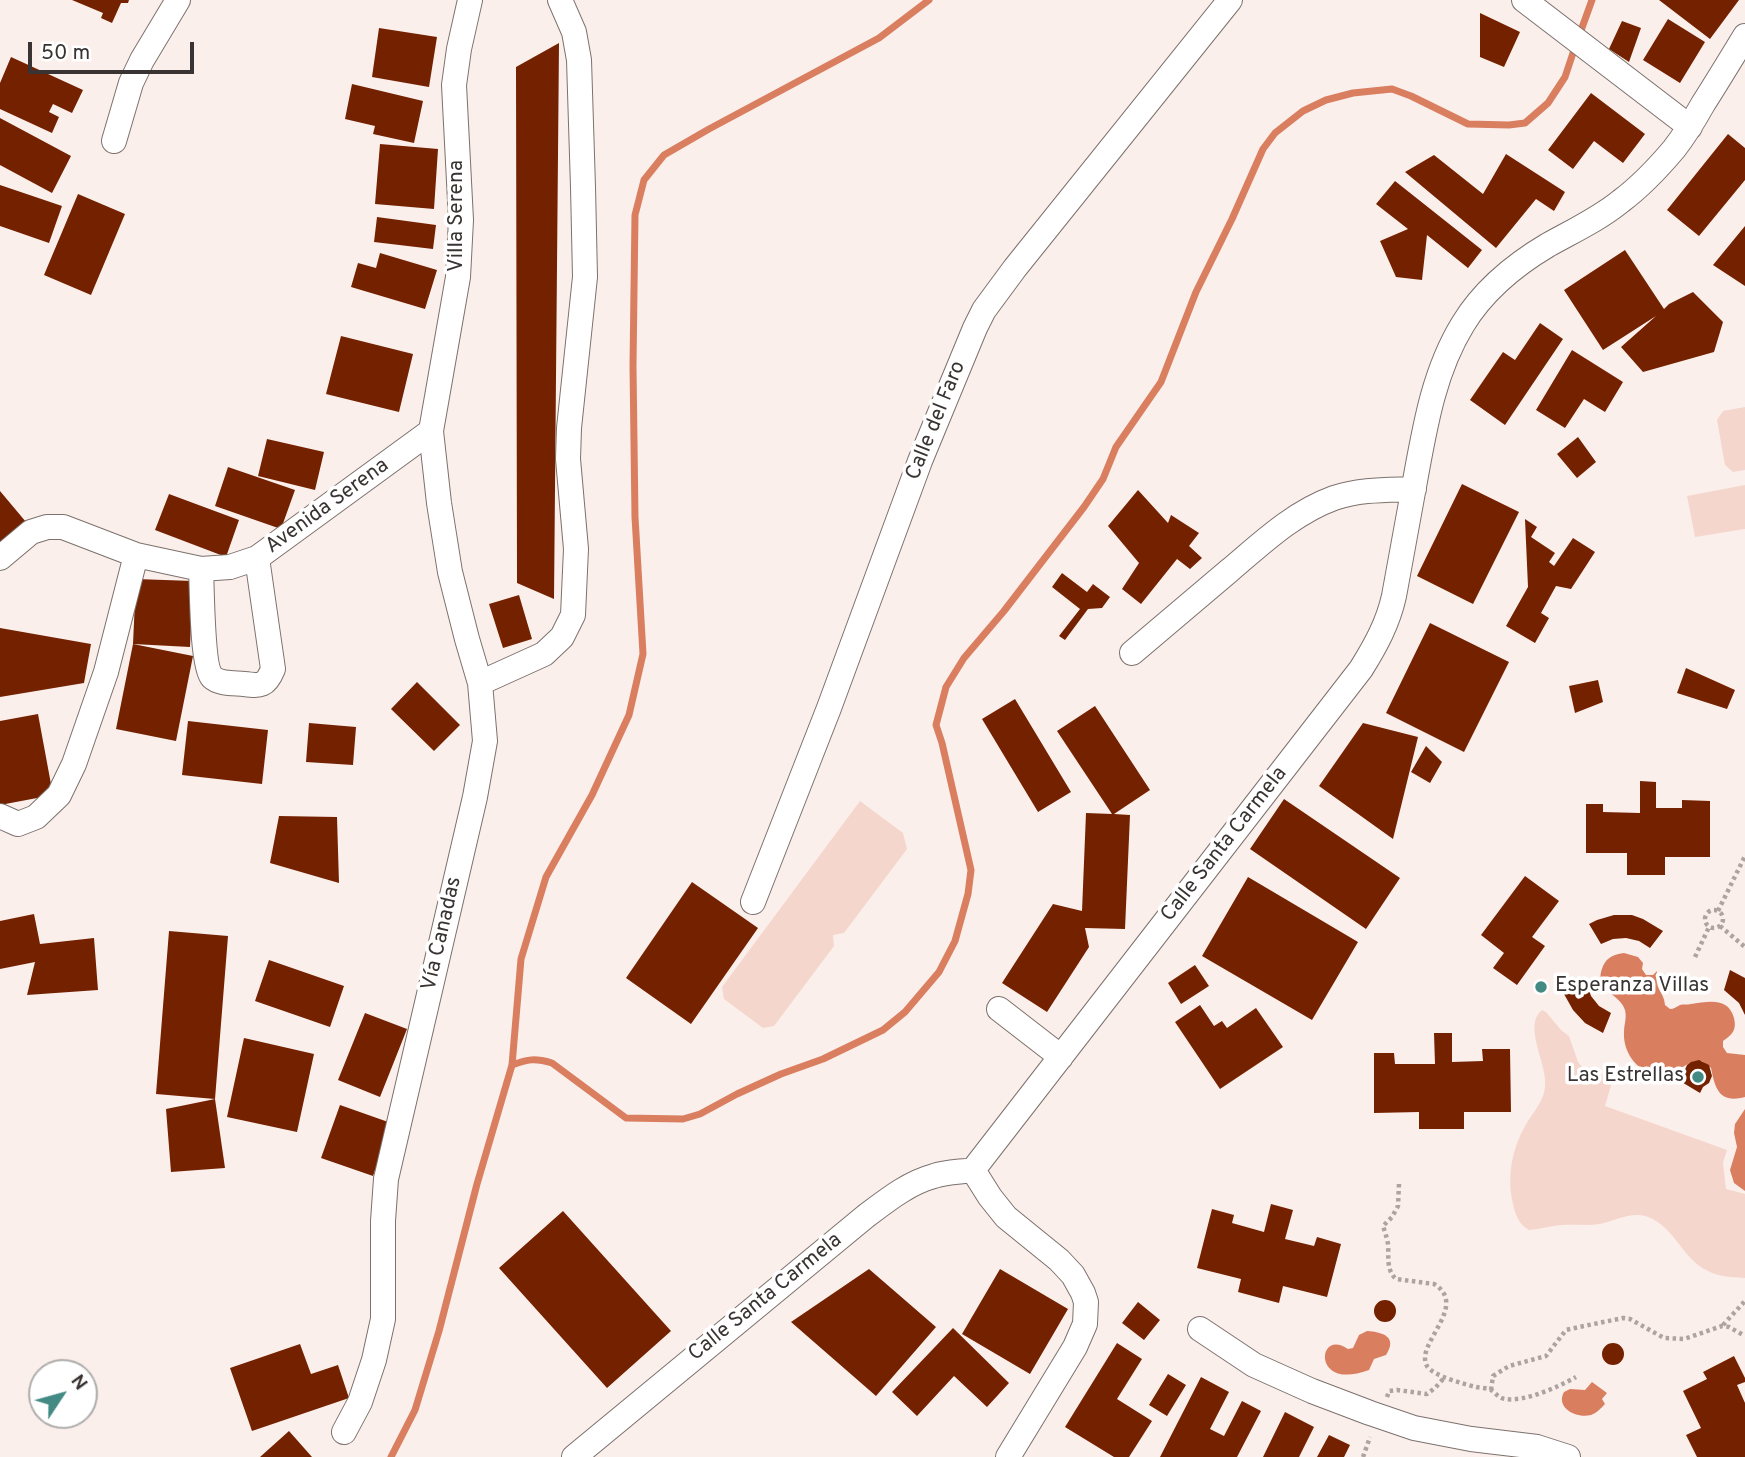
<!DOCTYPE html>
<html>
<head>
<meta charset="utf-8">
<style>
	body { margin:0 }
	#map { position:relative; width:1745px; height:1457px; overflow:hidden; background:#fbefeb; font-family:Overpass,sans-serif }
	canvas { display:block }
	.north { position:absolute; left:28px; top:1359px; width:70px; height:70px; box-sizing:border-box; background:#fff; border:2px solid #b0aead; border-radius:50%; rotate:54deg; font-size:19px; font-weight:700; line-height:28px; text-align:center; color:#393433 }
	.north::after { content:''; display:block; margin:auto; width:24px; height:32px; background:#438a85; clip-path:polygon(50% 0,100% 100%,50% 72%,0 100%) }
	.scale { position:absolute; left:28px; top:42px; width:166px; height:32px; box-sizing:border-box; border:4px solid #393433; border-top:0; padding-left:9px; font-size:21px; line-height:24px; white-space:nowrap; color:#393433; -webkit-text-stroke:5px #fff; paint-order:stroke }
</style>
</head>
<body>
<div id="map">
<canvas width="1745" height="1457"></canvas>
<div class="north">N</div>
<div class="scale">50 m</div>
</div>
<script>
const c = document.querySelector('canvas').getContext('2d');
c.lineJoin = 'round';
function fill(path, color) {
  c.fillStyle = color;
  c.fill(path, 'evenodd');
}
function stroke(path, color, width, dash) {
  c.strokeStyle = color;
  c.lineWidth = width;
  c.lineCap = dash ? 'butt' : 'round';
  c.setLineDash(dash || []);
  c.stroke(path);
}
function label(font, color, halo, rows, align = 'center') {
  c.font = font + ' Overpass,sans-serif';
  c.lineWidth = 7;
  c.setLineDash([]);
  c.textBaseline = 'middle';
  c.strokeStyle = halo;
  c.fillStyle = color;
  for (const [text, x, y, turn = 0] of rows) {
    c.save();
    c.translate(x, y);
    c.rotate((+turn || 0) * Math.PI / 180);
    c.textAlign = isNaN(turn) ? turn : align;
    if (halo) c.strokeText(text, 0, 0);
    c.fillText(text, 0, 0);
    c.restore();
  }
}
fill(new Path2D(`
	M1745,407V470L1733,472L1725,465L1717,420L1723,411Z
	M1745,485V529L1695,537L1687,496Z
	M860,801L903,833L907,849L844,933L833,935L834,946L774,1026L763,1028L724,999L722,987Z
	M1542,1010L1546,1012L1561,1030L1569,1036L1578,1062L1582,1067L1587,1070L1613,1079L1605,1106L1727,1150L1723,1163L1726,1189L1745,1194V1278C1732,1277 1719,1277 1708,1271C1682,1259 1675,1227 1648,1217C1631,1211 1616,1221 1600,1224C1587,1226 1574,1224 1562,1225C1551,1226 1540,1229 1529,1230C1519,1225 1515,1214 1513,1204C1506,1175 1513,1145 1528,1121C1535,1110 1544,1100 1545,1087C1548,1064 1522,1026 1542,1010Z`), '#f5d6cc');
fill(new Path2D(`
	M1624,953L1638,957L1643,963L1642,969L1646,975H1653L1657,971C1654,990 1664,991 1665,1005L1670,1009C1674,1009 1676,1007 1680,1005C1683,1004 1687,1005 1691,1004C1707,1002 1728,996 1734,1018C1737,1030 1732,1035 1723,1041V1047L1727,1053L1745,1055V1097C1719,1104 1715,1088 1711,1068L1702,1061C1682,1059 1676,1083 1647,1071C1632,1065 1623,1048 1624,1032C1624,1024 1627,1018 1625,1010C1620,993 1592,991 1603,966C1607,957 1615,954 1624,953Z
	M1745,1109V1191L1734,1183L1730,1170L1737,1147L1734,1133L1735,1124Z
	M1367,1331C1383,1332 1398,1337 1386,1355L1374,1359L1369,1370C1311,1392 1317,1327 1348,1349L1353,1348L1359,1335Z
	M1592,1382L1607,1393L1602,1399L1605,1404C1601,1408 1597,1413 1591,1415C1577,1419 1555,1408 1564,1392L1570,1389L1585,1390Z`), '#da7e60');
stroke(new Path2D(`
	M1579,36L1592,0
	M512,1065C528,1059 535,1058 552,1063L626,1118L683,1119L700,1114L737,1094L781,1074L823,1059L883,1030L905,1012L939,972L955,941L968,894L971,870L942,743L936,725L946,687L964,658L1004,611L1084,507L1103,479L1116,447L1161,382L1196,292L1232,219L1263,149L1275,133L1303,111L1326,100L1353,93L1392,89L1411,96L1468,124L1509,125L1525,123L1548,103L1565,77L1575,47
	M391,1457L415,1410L439,1331L477,1184L512,1065L521,959L546,877L592,795L629,715L643,654L635,517L633,366L635,215L644,180L664,155L709,129L879,38L929,0`), '#da7e60', 7);
fill(new Path2D(`
	M72,0H129L128,3H121L112,23L101,18L103,13Z
	M1659,0H1739L1710,39Z
	M1480,13L1520,32L1504,67L1480,57Z
	M1668,19L1705,42L1680,83L1643,60Z
	M1622,21L1641,28L1629,62L1609,49Z
	M379,28L437,37L429,87L372,77Z
	M559,43L554,599L517,583L516,67Z
	M11,57L83,90L72,113L53,104L49,112L59,117L52,133L0,109V83Z
	M352,84L423,101L414,143L373,134L375,126L345,119Z
	M1591,93L1645,134L1623,163L1594,141L1573,169L1548,150Z
	M0,118L71,156L52,193L0,165Z
	M1728,134L1745,148V180L1699,236L1667,210Z
	M380,144L438,149L434,209L375,204Z
	M1506,154L1565,192L1554,211L1536,199L1496,248L1405,172L1434,155L1483,194Z
	M1395,181L1482,250L1468,268L1427,235L1422,280L1396,277L1380,241L1408,229L1376,204Z
	M0,185L62,206L49,243L0,226Z
	M78,194L125,214L91,295L44,275Z
	M377,217L436,225L433,249L374,242Z
	M1745,226V286L1713,265Z
	M1625,250L1664,309L1669,304L1693,292L1723,322L1714,352L1643,372L1621,347L1656,316L1603,350L1564,290Z
	M380,253L437,270L425,309L351,287L358,263L376,268Z
	M1540,323L1563,339L1505,425L1470,400L1503,352L1515,360Z
	M341,336L413,354L399,412L326,394Z
	M1572,350L1623,382L1605,412L1584,399L1565,428L1536,410Z
	M1578,437L1596,462L1577,478L1557,454Z
	M267,439L324,452L315,490L258,476Z
	M228,467L295,490L281,529L215,506Z
	M1462,484L1519,512L1473,604L1417,576Z
	M1138,490L1168,523L1171,515L1199,533L1189,546L1202,558L1190,569L1177,559L1141,604L1122,589L1139,563L1108,526Z
	M0,491L26,522L0,544Z
	M169,494L239,520L226,557L155,530Z
	M1525,519L1537,527L1531,537L1555,553L1549,562L1554,566L1573,538L1595,552L1571,589L1556,586L1541,613L1549,618L1535,643L1506,626L1528,587Z
	M1062,573L1087,592L1093,584L1110,597L1102,608L1088,609L1065,640L1059,636L1080,609L1052,587Z
	M136,579L193,581L190,647L133,644Z
	M519,595L532,639L503,648L489,604Z
	M1430,623L1509,662L1464,752L1386,713Z
	M0,628L91,644L84,683L0,697Z
	M133,644L193,656L176,741L116,729Z
	M1686,668L1735,690L1727,709L1677,693Z
	M1598,680L1603,702L1575,713L1569,686Z
	M417,682L460,725L434,751L391,709Z
	M1015,699L1071,792L1038,812L982,719Z
	M1095,706L1150,790L1114,814L1130,815L1125,929L1085,928L1089,947L1047,1012L1002,983L1053,904L1082,911L1086,813L1112,814L1057,731Z
	M38,714L53,795L0,805V721Z
	M188,721L268,730L262,784L182,775Z
	M309,723L356,727L353,765L306,762Z
	M1363,723L1418,737L1393,839L1319,786Z
	M1426,746L1442,762L1430,783L1411,772Z
	M1640,781L1656,782V808H1682V800L1710,801V857H1665V875H1627V853H1586V804H1603V812L1640,813Z
	M1284,799L1400,878L1366,929L1250,849Z
	M279,816L337,817L339,883L270,863Z
	M1525,876L1559,901L1532,937L1545,946L1517,985L1493,968L1504,953L1481,935Z
	M1248,877L1358,942L1312,1020L1202,956Z
	M692,882L758,928L691,1024L626,978Z
	M34,914L40,944L94,938L98,990L27,995L35,962L0,969V921Z
	M1614,915H1632L1643,919L1663,931L1650,948L1639,941L1626,938L1613,939L1601,944L1589,924L1597,920Z
	M169,931L228,936L215,1099L156,1094Z
	M269,960L344,986L330,1027L255,1001Z
	M1195,965L1209,986L1181,1004L1168,983Z
	M1730,970L1745,978V1015L1739,1003L1724,990Z
	M1562,977L1585,978L1591,996L1599,1006L1611,1013L1603,1033L1585,1023L1573,1010L1564,994Z
	M1200,1005L1214,1026L1222,1021L1227,1028L1256,1008L1283,1047L1220,1089L1175,1022Z
	M365,1013L407,1029L380,1097L338,1080Z
	M1434,1033H1452V1062L1483,1061L1482,1049H1510L1511,1112H1464V1129H1419V1112L1374,1113V1053H1394L1395,1064H1435Z
	M244,1038L314,1054L297,1132L227,1117Z
	M1699,1060L1709,1065L1712,1076L1709,1083L1703,1087L1700,1093L1680,1081L1687,1065L1691,1062Z
	M215,1099L225,1168L171,1172L166,1109Z
	M340,1105L391,1123L373,1176L321,1158Z
	M1271,1204L1293,1210L1285,1239L1314,1246L1317,1237L1341,1244L1327,1297L1283,1286L1279,1303L1238,1292L1241,1279L1197,1268L1212,1209L1234,1215L1232,1223L1264,1232Z
	M563,1211L671,1331L607,1388L499,1268Z
	M869,1269L936,1327L876,1396L791,1322Z
	M1000,1269L1068,1309L1030,1374L962,1334Z
	M1374 1311a11 11 0 1 1 22 0a11 11 0 1 1-22 0Z
	M1138,1302L1160,1320L1144,1340L1122,1323Z
	M953,1328L1009,1383L987,1407L954,1376L917,1416L892,1392Z
	M1602 1354a11 11 0 1 1 22 0a11 11 0 1 1-22 0Z
	M1117,1343L1142,1359L1117,1399L1152,1421L1129,1457H1114L1065,1427Z
	M300,1344L311,1374L338,1365L349,1398L252,1431L230,1368Z
	M1734,1356L1745,1378V1382L1737,1385L1745,1403V1457H1697L1686,1435L1701,1428L1683,1391L1707,1379L1703,1372Z
	M1168,1374L1186,1385L1167,1416L1149,1405Z
	M1201,1377L1229,1392L1210,1429L1224,1436L1242,1401L1261,1411L1237,1457H1160Z
	M1285,1412L1314,1427L1299,1457H1263Z
	M289,1431L312,1457H260Z
	M1329,1435L1350,1445L1344,1457H1317Z`), '#742100');
const minor = new Path2D(`
	M1524,0L1690,127
	M114,141L131,83L142,60L178,0
	M0,558L31,532L47,527H63L136,555L201,569L230,567L257,558L431,431
	M201,569C202,588 202,666 212,677C219,684 234,683 244,684C261,686 266,686 273,669L257,558
	M1132,653C1164,626 1197,598 1230,570C1262,543 1293,513 1334,498C1360,489 1387,490 1414,489
	M480,683L544,654L562,637L573,615L576,549L568,459L569,428L585,277L583,187L579,60L574,32L560,0
	M0,816L18,824L36,817L59,795L74,764L106,672L136,555
	M753,902L829,708L920,461L975,328L984,310L1015,268L1230,0
	M999,1009L1061,1057
	M973,1170L990,1197L1006,1217L1059,1260L1073,1275L1083,1293L1086,1302L1085,1324L1075,1347L1008,1457
	M1200,1329L1254,1365L1312,1391L1370,1413L1414,1428L1471,1439L1537,1447L1568,1457
	M344,1432L360,1402L374,1360L383,1319V1221L386,1179L475,797L485,741L480,683L467,639L450,572L439,503L431,431L458,277L461,220L454,85L459,49L470,0
	M574,1457L866,1216C886,1201 908,1183 934,1176C946,1172 960,1172 973,1170L1361,669C1376,645 1388,623 1394,596C1401,557 1408,519 1415,481C1425,426 1434,371 1463,324C1483,291 1516,264 1548,245C1573,231 1599,219 1621,201C1641,186 1658,168 1674,149C1685,135 1694,120 1703,104C1717,82 1731,59 1745,36`);
stroke(minor, '#7c716d', 26);
stroke(new Path2D(`
	M1705 919a9 9 0 1 1 18 0a9 9 0 1 1-18 0Z
	M1718,911L1745,856
	M1720,926L1745,947
	M1695,957L1709,927
	M1399,1184L1398,1206L1392,1217L1383,1226C1385,1232 1387,1238 1388,1244C1389,1257 1386,1270 1396,1279L1434,1284C1470,1306 1414,1344 1427,1366C1433,1376 1464,1384 1476,1387C1480,1388 1488,1388 1491,1390C1496,1393 1498,1398 1505,1399C1525,1402 1558,1387 1576,1377
	M1723,1325L1745,1301
	M1491,1390L1493,1376L1509,1366L1546,1356L1566,1330L1579,1327L1623,1318L1630,1319L1664,1338L1684,1339L1722,1326L1729,1327L1745,1336
	M1387,1397L1389,1391L1397,1390L1427,1394L1435,1388L1445,1377
	M1363,1457L1370,1437`), '#ada4a1', 4.5, [3.5, 3.5]);
stroke(minor, '#fff', 24);
for (const [x, y, r, color] of [
	[1541,987,7,"#438a85"],
	[1698,1077,7,"#438a85"]
]) {
  const dot = new Path2D();
  dot.arc(x, y, r, 0, 2 * Math.PI);
  c.fillStyle = color;
  c.fill(dot);
  stroke(dot, '#fff', 2.5);
}
label('21px', '#393433', '#fff', [
	["Villa Serena",458,216,-90],
	["Calle del Faro",937,421,-68],
	["Avenida Serena",328,507,-36],
	["Calle Santa Carmela",1225,845,-52],
	["Vía Canadas",443,934,-77],
	["Calle Santa Carmela",766,1298,-39]
]);
label('21px', '#393433', '#fff', [
	["Esperanza Villas",1555,987],
	["Las Estrellas",1684,1077,"right"]
], 'left');
</script>
</body>
</html>
